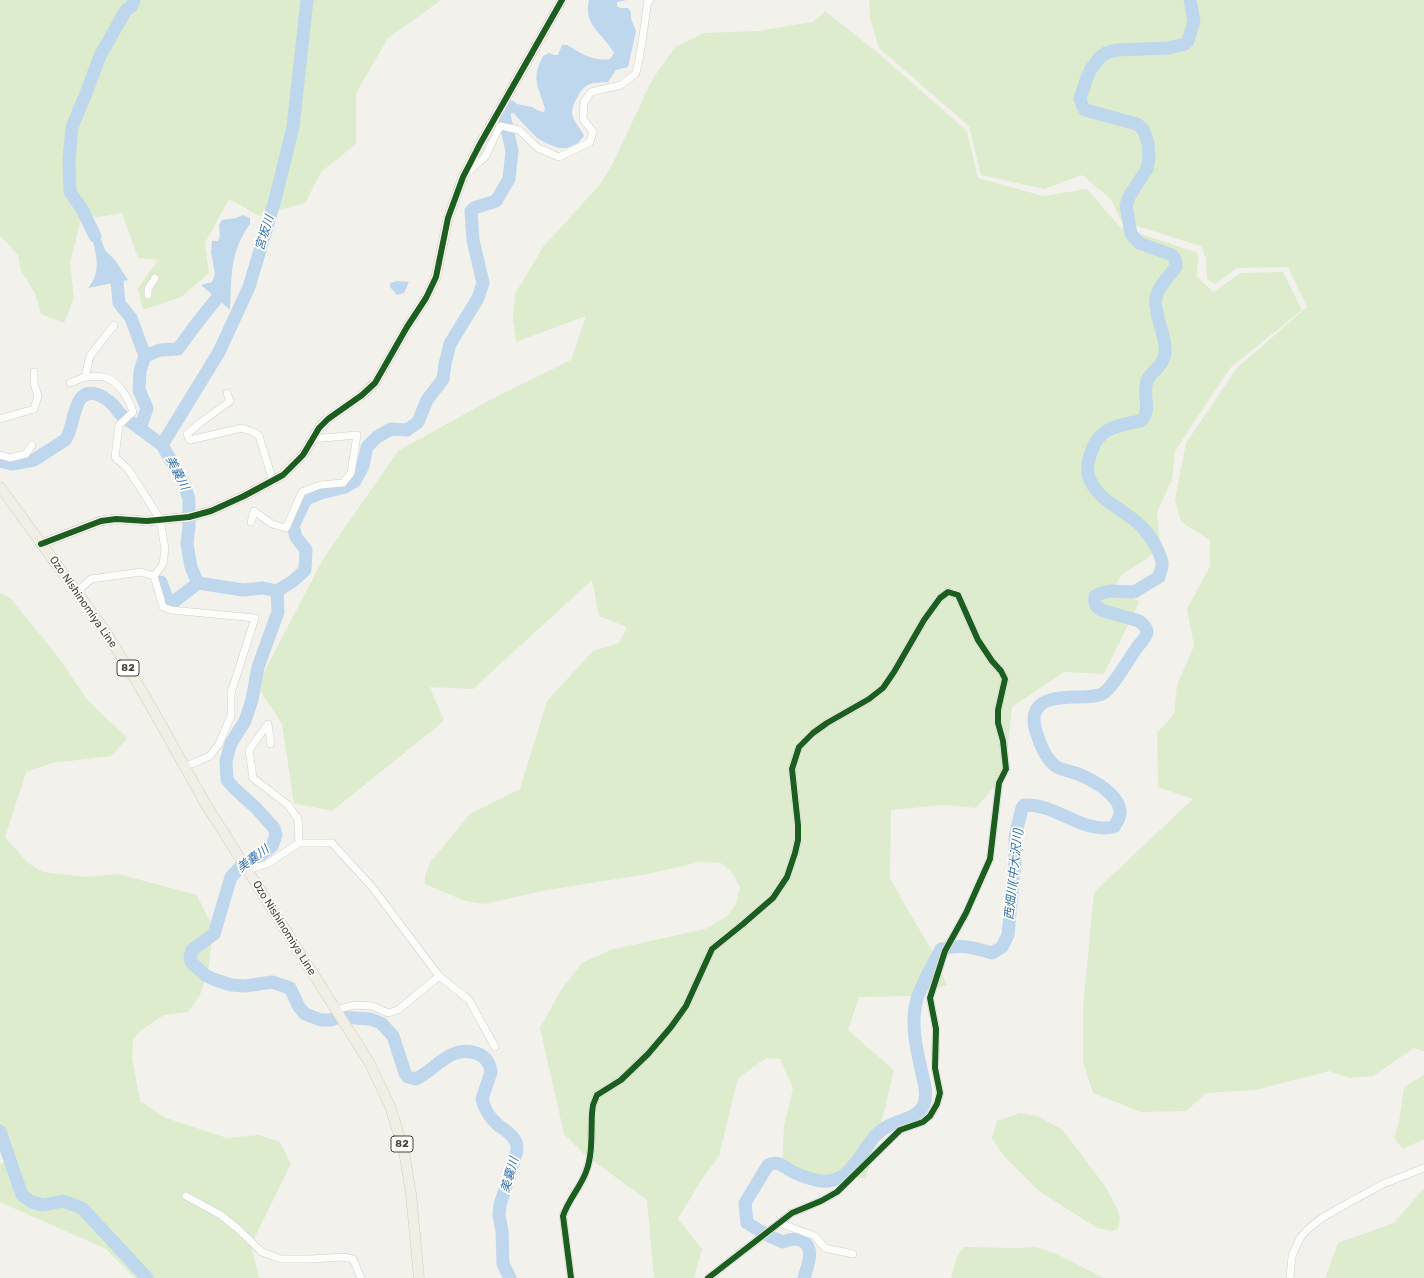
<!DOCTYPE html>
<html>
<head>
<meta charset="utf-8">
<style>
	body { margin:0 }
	canvas { display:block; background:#f2f1ec }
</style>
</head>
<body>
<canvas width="1424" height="1278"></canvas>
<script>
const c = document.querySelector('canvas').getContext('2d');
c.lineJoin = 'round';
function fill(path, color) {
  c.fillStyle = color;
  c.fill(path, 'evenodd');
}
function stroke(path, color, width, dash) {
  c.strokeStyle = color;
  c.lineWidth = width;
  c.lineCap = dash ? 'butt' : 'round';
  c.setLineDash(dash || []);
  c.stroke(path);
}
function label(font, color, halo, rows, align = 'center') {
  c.font = font + ' Rubik,"Noto Sans JP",sans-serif';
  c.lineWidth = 3.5;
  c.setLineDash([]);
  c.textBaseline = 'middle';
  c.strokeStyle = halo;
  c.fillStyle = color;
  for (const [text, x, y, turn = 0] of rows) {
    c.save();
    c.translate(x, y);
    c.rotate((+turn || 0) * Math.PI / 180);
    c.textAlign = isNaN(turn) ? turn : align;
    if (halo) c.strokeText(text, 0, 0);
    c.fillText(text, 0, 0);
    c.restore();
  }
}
fill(new Path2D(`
	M0,0H441L388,38L356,93V144L321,172L305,203L259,216L229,199L205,243L209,273L181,297L143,310L138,288L158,260L138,258L122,213L98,217L82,215L70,263L74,298L64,323L41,314L35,293L21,271L18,255L0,236Z
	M869,0H1424V1051L1414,1048L1373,1076L1349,1078L1329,1071L1255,1090L1206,1093L1186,1111L1141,1112L1093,1093L1083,1062V1008L1094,892L1193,799L1158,787L1157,733L1174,714L1177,685L1194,646L1187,609L1210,566V540L1181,522L1175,500L1186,443L1236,369L1307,307L1288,267L1237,268L1215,284L1207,279L1206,258L1201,246L1121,221L1111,199L1082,175L1044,189L981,175L969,126L879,48L870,18Z
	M825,11L878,53L967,131L978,178L1043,196L1087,189L1120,227L1198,253L1197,277L1213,292L1241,273L1283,272L1302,310L1231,367L1175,451L1172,479L1157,513L1160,547L1145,560L1122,574L1115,586L1139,602L1104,674L1064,672L1012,707L1005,774L976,808L944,805L891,810L890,879L935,956L947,985L914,996L859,997L848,1030L894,1070L886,1104L866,1178L815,1176L782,1165L784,1126L793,1088L780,1059L766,1058L738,1078L719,1156L700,1182L678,1219L702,1249L694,1278H654L647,1200L585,1155L564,1134L540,1028L561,990L582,963L610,950L705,929L726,917L736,904L740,888L733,873L721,863L700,862L648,874L547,890L484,904L465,901L425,884V876L431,861L470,814L520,789L547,701L593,651L619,643L627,627L599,616L592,580L473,689L430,687L444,721L332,811L294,803L282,724L257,686L323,559L398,451L490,400L571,360L586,316L516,342L513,321L515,294L543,247L602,182L613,163L652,80L675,47L704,33L757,31L813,22Z
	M0,593L11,599L59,658L86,698L127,738L112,756L52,763L26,772L5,837L28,863L43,872L86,877L118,874L197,895L213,928L209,967L200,995L188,1012L164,1015L141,1030L133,1040L132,1058L140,1101L166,1118L227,1138L259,1135L280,1142L291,1164L251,1245L259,1278H135L106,1249L0,1202V1164L13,1158L5,1134L0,1126Z
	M1424,1075V1139L1403,1149L1394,1138L1399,1122L1404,1087Z
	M1020,1113L1037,1116L1062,1129L1105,1186L1117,1208L1120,1217L1119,1225L1117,1229L1112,1231L1097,1228L1039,1191L1004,1156L995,1143L992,1137L997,1121Z
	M1424,1188V1278H1325L1338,1243L1394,1223Z
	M964,1247L1017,1248L1036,1247L1057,1254L1104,1278H951C954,1268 956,1254 964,1247Z`), '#ddeccd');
fill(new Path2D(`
	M589,0H627L617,2V6L620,8H628L631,12V19L636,31L628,67L616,70L608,82C591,83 585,82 577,98C574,102 572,109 572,113C573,122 581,128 584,136L578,143L567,148H559L548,144L537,138L515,115L511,107L512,103L532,107L539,111L544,112L545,109C539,85 530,82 543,56L549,53L554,55H558L562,45H567C581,53 593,62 610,59L614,53C603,33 583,26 589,0Z
	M243,215L250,218V224C229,253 232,276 230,310L201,285L212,282L215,274L211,252L212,241H218L220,236L219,225L222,220L236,218Z
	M95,236L101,239L105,250L115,260L128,280L88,288C101,273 97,256 92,239Z
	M397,281L409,282L404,293L397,295L390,287V283Z`), '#bfd7ed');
stroke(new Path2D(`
	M95,236L82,209L70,192L69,160L72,127L85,96L100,56L126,10L131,7L134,0
	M117,282L119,303L131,318L145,356L140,371L139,390L147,408L140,429
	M145,356L160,350L178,349L194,327L217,298
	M162,445L219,352L249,287L275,200L293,127L307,0
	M0,461L12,464L34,460L65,440C76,428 71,384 99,395C106,398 115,405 119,413L162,445L183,481L189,499V526L187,544L191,567L198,583L243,590L263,588L277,591L278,612L258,667L252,700L245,721L231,743L226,761L227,780L235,789L256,808L274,828L276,835L272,846L261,855L243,864L231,877L214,934L192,950L190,957L191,962L205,975L213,979L231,985L245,986L272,982L290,988L299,1007L305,1014L321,1020H330L340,1017L370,1019L381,1023L393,1036L405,1073L408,1077L416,1079C437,1068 451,1045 476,1053C485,1056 490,1063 491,1072L482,1099C484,1108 490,1118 497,1124C504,1130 512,1133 516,1142C517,1144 517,1148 517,1151L500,1205L499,1215L502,1231L503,1264L510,1278
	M161,582L168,601L172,603L198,583
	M277,591L293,581L305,570L306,550L296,537L293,526L306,499L321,493L345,487L355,481L363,466L367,447L377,437L391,429L407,430L418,422L427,400L443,379L445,364L450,344L478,298L483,283L473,240L471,211L474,208L496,201L509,179L512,151L504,115L506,107H511
	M0,1131L22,1195L32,1202L43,1205L63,1201L82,1208L147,1278
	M804,1278C807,1267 815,1250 804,1242C797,1237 790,1239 783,1242L769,1236L747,1223L745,1203L768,1165C780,1160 783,1167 793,1172C799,1175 815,1181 822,1181C849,1184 860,1153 875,1136C879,1132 887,1126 893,1124C903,1119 915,1118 922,1108C926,1102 926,1094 925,1087C919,1058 908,1025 918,996C924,979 933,965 941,949C962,944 972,947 992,953L1002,947L1008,935L1015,862V837L1022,808L1024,805C1056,803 1081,834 1114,827C1117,822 1121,816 1120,810C1118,795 1096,782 1083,776C1075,772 1065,771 1057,767C1047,761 1040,745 1037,734C1034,726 1032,718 1036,710C1046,691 1086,701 1102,694C1113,688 1130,656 1139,645C1147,635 1152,631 1139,621L1101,610C1095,606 1094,603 1095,596L1102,593L1110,591L1134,592L1159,577H1158C1159,574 1162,570 1162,566C1163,561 1160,556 1158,551C1155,543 1149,535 1143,528C1128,511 1102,504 1091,482C1085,472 1088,460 1092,450C1099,428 1121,424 1141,421C1151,411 1144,398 1146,386C1147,371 1163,370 1165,353C1166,344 1163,336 1161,328C1159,320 1154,307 1156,298C1158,287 1169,276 1176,267L1175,259L1172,255L1139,243L1131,234L1126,205L1130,195L1147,169L1149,158L1148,143L1143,129L1137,124L1085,110L1083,107L1080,99L1086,80L1091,69L1100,57L1106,53L1116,50L1168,48L1185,44L1188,41L1194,21L1190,0`), '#bfd7ed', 13);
const street = new Path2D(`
	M466,174L485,157L500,126L519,130L538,148L559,157L590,142L593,132L583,119L584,102L591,92L621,85L636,73C642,49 644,25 648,1L650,0
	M148,295V289L155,278
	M70,383L85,377
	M227,393L230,401L200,423L187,434L190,440L242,428L253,432L259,436L273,481
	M0,419L34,409L38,396L34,383V372
	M0,455L10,458L26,454L32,445
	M251,522L254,511L272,524L286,528L302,492L320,485L343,483L351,473L357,435L312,439
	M154,576L163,607L171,610L255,618L231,693V716L219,744L210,756L184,767
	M77,592L91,579L141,572L154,576L163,564L165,549L160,519L128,469L115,457L119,425L133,412C129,399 119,381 104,377C99,376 91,377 85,377L90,356L114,325
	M271,744L268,724L249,750L253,778L288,805L298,819L299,843
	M247,870L267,864L299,843H332L372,887L439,976L469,1000L495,1047
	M336,1010L354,1005L372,1006L388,1013L398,1010L439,976
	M186,1196L221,1215L238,1229L262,1252L281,1259H310L344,1257L353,1259L361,1278
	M779,1223L815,1236L825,1248L853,1254
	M571,1278L563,1216C568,1200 580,1188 586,1172C593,1154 591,1132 592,1113L593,1105L597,1095L621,1080L648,1054L671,1027L686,1006L712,949L743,924L773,898L787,877L795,853L798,840V825L792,769L799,747L813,733L827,723L869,699L883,688L894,672L924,620L940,598L948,592L958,595L978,640L992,661L1001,671L1005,679L998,710V723L1003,741L1006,769L999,783L990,859L966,913L945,951L930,998L936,1029L935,1068L940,1093L937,1104L930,1116L923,1122L900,1130L837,1192L821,1201L792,1213L708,1278
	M1290,1278L1292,1256L1300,1238L1308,1229L1322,1218L1348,1203L1383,1184L1424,1168`);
const secondary = new Path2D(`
	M41,544L101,521L116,519L147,521L189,517L211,511L244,496L283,475L303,455L319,428L328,419L362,395L375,383L407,327L426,298L436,277L448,218L463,177L480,144L562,0`);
const primary = new Path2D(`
	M0,487L106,632L145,696L205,803L369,1062L390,1106L404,1151L411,1194L419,1278`);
stroke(street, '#d0cfca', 8);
stroke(secondary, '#d0cec3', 10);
stroke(primary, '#d3ceba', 11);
stroke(street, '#fdfdfc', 7);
stroke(secondary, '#f7f6f0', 9);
stroke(primary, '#f1eee5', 10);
stroke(new Path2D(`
	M41,544L101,521L116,519L147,521L189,517L211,511L244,496L283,475L303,455L319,428L328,419L362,395L375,383L407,327L426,298L436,277L448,218L463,177L480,144L562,0
	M571,1278L563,1216C568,1200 580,1188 586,1172C593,1154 591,1132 592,1113L593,1105L597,1095L621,1080L648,1054L671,1027L686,1006L712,949L743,924L773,898L787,877L795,853L798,840V825L792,769L799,747L813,733L827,723L869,699L883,688L894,672L924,620L940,598L948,592L958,595L978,640L992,661L1001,671L1005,679L998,710V723L1003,741L1006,769L999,783L990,859L966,913L945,951L930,998L936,1029L935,1068L940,1093L937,1104L930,1116L923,1122L900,1130L837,1192L821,1201L792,1213L708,1278`), '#1b5e20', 6);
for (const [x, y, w] of [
	[128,668,22],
	[402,1144,22]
]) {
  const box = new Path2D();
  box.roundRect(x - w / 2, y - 8, w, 16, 3);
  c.fillStyle = '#fff';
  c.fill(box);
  stroke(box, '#484338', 1);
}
label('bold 10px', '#484338', null, [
	["82",128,668],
	["82",402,1144]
]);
label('11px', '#484338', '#fff', [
	["Ozo Nishinomiya Line",83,602,55],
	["Ozo Nishinomiya Line",284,928,58]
]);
label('italic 12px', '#3472b1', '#fff', [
	["宮坂川",265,233,-73],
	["美嚢川",177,473,63],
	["美嚢川",253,859,-37],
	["西畑川(中大沢川)",1014,874,-84],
	["美嚢川",510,1175,-74]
]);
</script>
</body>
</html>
